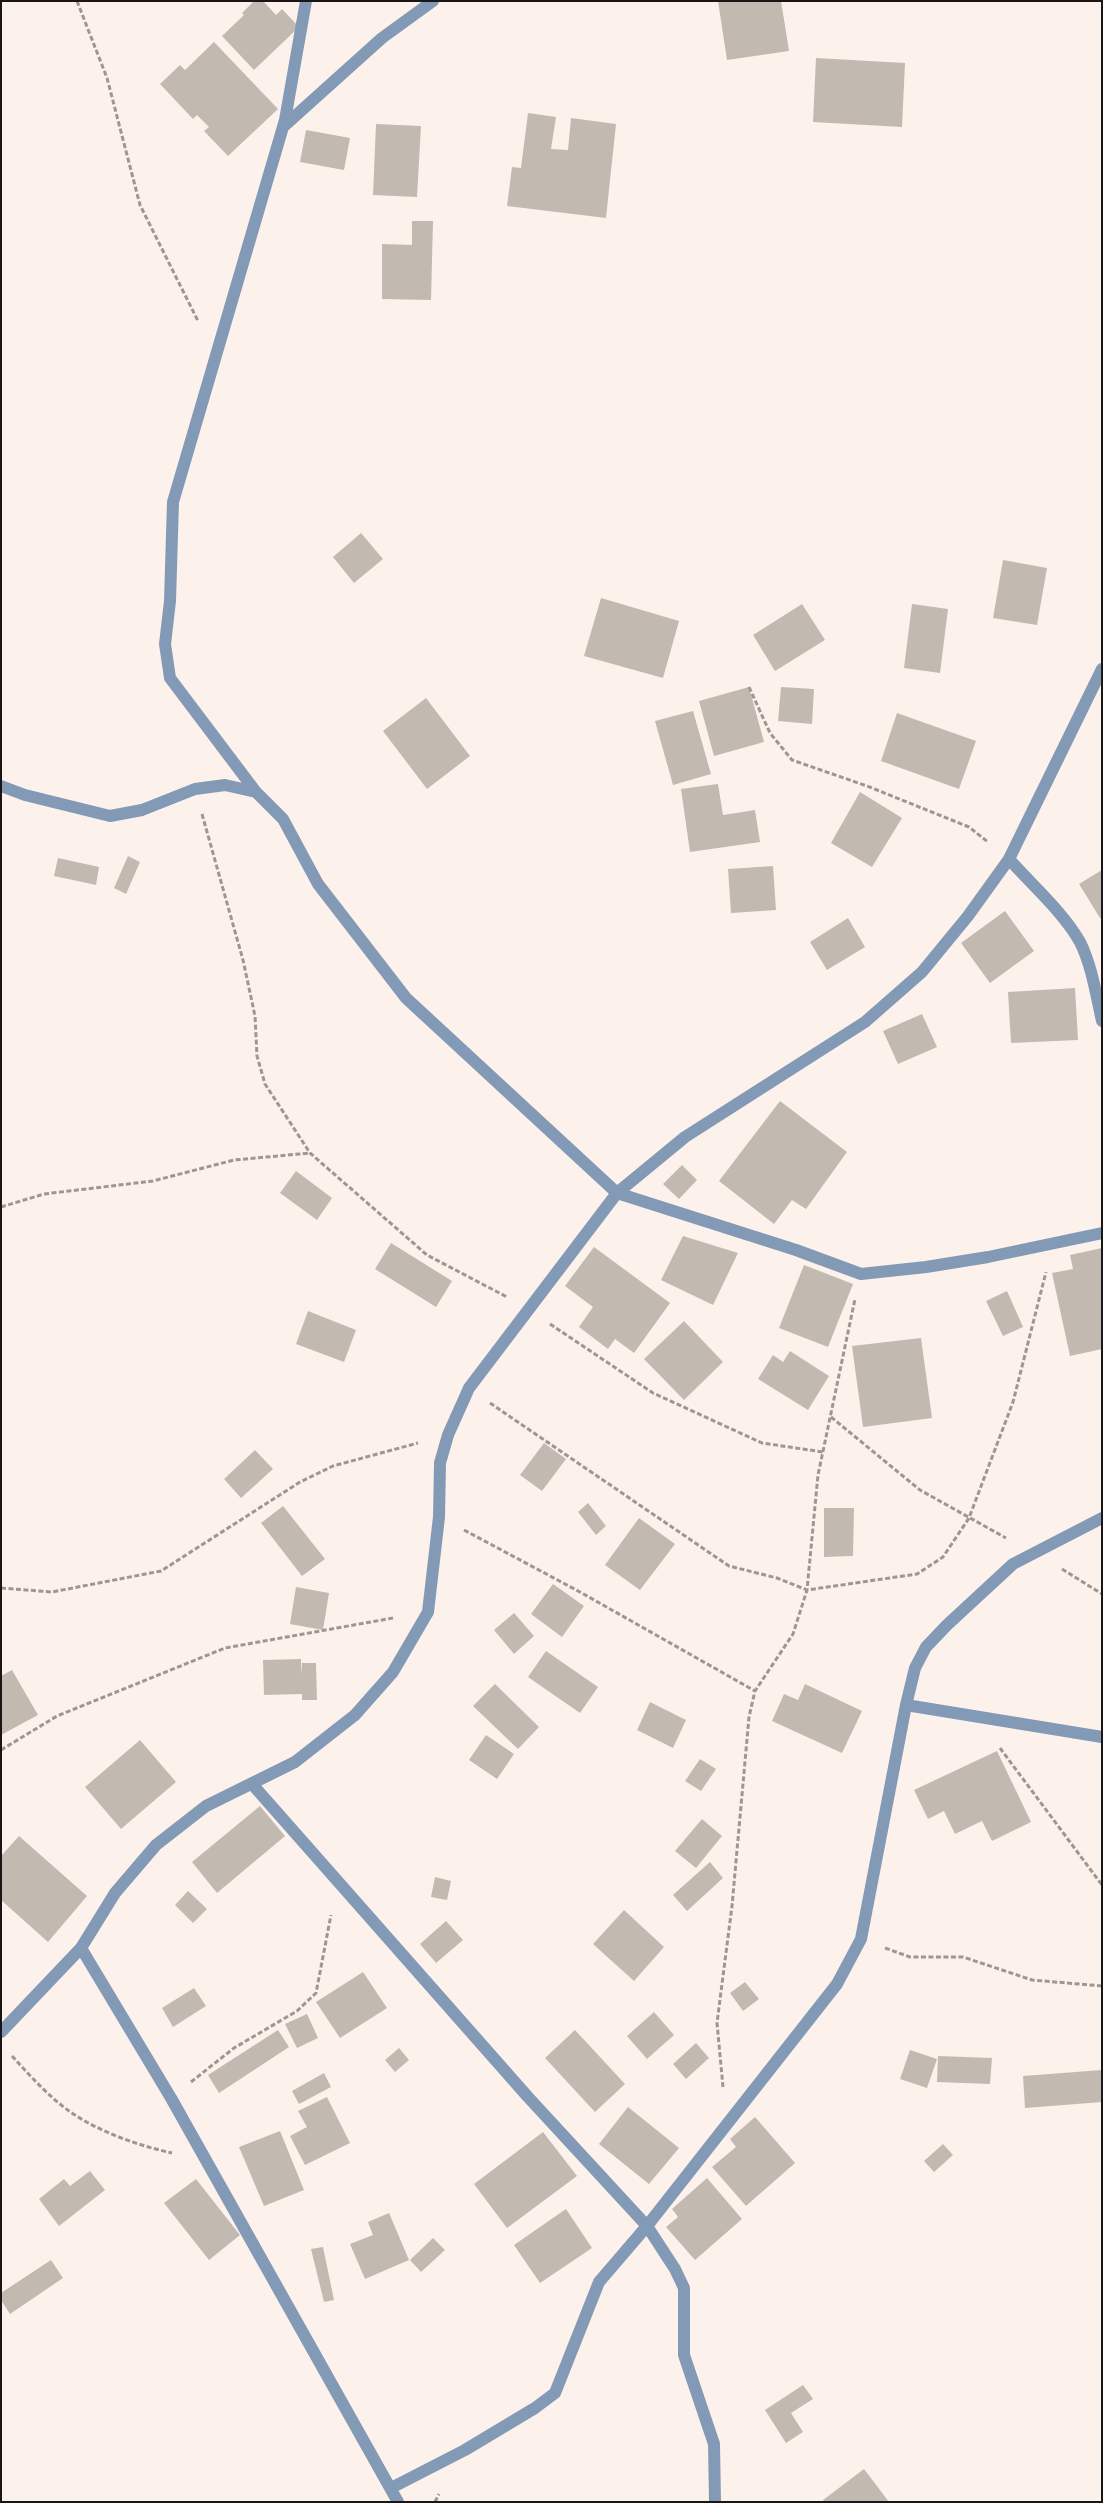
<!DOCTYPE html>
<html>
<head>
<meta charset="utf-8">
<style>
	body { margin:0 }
	#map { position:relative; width:1103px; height:2503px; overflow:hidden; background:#fdf1ec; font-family:"PT Sans Narrow",sans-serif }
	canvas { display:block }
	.frame { position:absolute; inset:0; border:2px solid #1a1615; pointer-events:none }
</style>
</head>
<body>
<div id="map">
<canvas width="1103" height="2503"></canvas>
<div class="frame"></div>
</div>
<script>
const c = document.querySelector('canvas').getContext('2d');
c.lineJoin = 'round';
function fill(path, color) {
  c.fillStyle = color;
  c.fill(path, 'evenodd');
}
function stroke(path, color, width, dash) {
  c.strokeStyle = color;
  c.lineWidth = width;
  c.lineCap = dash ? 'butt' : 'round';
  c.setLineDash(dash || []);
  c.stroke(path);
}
fill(new Path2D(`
	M254,1H263L276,15L282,9L299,27L254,70L222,36L244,15L242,13Z
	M718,1H781L789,51L727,60Z
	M214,42L278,109L228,156L204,131L209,127L197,115L193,119L160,84L180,65L185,70Z
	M816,58L905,63L902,127L813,122Z
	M528,113L556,117L551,149L568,150L571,118L616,124L606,218L507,206L512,167L521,168Z
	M376,124L421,126L417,197L373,195Z
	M306,130L350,138L344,170L300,162Z
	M412,221H433L431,300L382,299V244L412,245Z
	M361,533L383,559L354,583L333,557Z
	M1003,560L1047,568L1037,625L993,618Z
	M601,598L679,621L663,678L584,656Z
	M802,604L825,640L775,671L753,635Z
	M912,604L948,609L940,673L904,668Z
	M749,687L764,742L714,756L699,701Z
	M781,687L814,689L812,724L778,721Z
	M426,698L470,756L427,789L383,731Z
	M693,711L711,774L673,785L655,721Z
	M897,713L976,741L959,789L881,761Z
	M718,784L723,815L755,810L760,842L690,852L681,789Z
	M860,792L902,818L872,867L831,843Z
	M128,856L140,862L126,894L114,888Z
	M58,858L99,867L96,885L54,876Z
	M773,866L776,910L731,913L728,869Z
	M1102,870V917L1100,918L1079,884Z
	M1005,911L1034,951L990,983L961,943Z
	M848,918L865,947L827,970L810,942Z
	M1075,988L1078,1040L1011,1043L1008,992Z
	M922,1014L937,1047L898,1064L883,1031Z
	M780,1101L847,1152L806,1209L792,1200L774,1224L719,1181Z
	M682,1165L697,1180L679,1199L663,1184Z
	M296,1171L332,1198L317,1220L280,1193Z
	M683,1236L738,1253L713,1305L661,1280Z
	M391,1243L452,1281L436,1307L375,1269Z
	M594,1247L670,1303L634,1353L615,1339L608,1349L579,1327L593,1307L565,1286Z
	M1102,1248V1349L1070,1356L1052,1273L1073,1269L1070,1255Z
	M804,1265L853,1284L828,1347L779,1328Z
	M1007,1291L1023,1327L1003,1336L986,1301Z
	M308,1311L356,1330L344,1362L296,1344Z
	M684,1321L723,1362L684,1400L644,1359Z
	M921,1338L932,1418L863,1427L852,1346Z
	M790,1351L829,1376L808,1410L758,1379L773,1355L783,1362Z
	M544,1443L566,1459L542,1491L520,1475Z
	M255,1450L273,1469L241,1498L224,1479Z
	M588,1503L606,1526L596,1535L578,1512Z
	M283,1506L325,1559L302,1576L261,1523Z
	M824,1508H854L853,1556L824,1557Z
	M639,1518L675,1544L640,1590L605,1565Z
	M553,1584L584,1606L562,1637L531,1614Z
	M296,1587L329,1593L323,1630L290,1624Z
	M514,1613L534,1636L514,1654L494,1630Z
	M546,1651L598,1687L580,1713L528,1677Z
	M301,1659V1675L302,1663H316L317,1700H302V1694L264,1695L263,1660Z
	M12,1670L38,1715L1,1735V1676Z
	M495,1684L539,1727L518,1749L473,1706Z
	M805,1684L862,1711L842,1753L772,1721L784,1694L798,1700Z
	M650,1702L686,1720L673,1748L637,1730Z
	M486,1735L514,1754L497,1779L469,1760Z
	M140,1740L176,1782L121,1829L85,1787Z
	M997,1751L1031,1822L992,1841L982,1821L955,1834L944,1811L928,1819L914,1790Z
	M700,1759L716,1769L701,1791L685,1781Z
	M260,1806L285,1836L217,1893L192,1862Z
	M702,1819L722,1836L696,1868L675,1851Z
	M19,1836L87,1896L48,1942L1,1900V1856Z
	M710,1862L723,1878L687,1911L673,1895Z
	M435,1877L451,1881L447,1900L431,1897Z
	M188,1891L207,1909L193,1923L175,1905Z
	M624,1910L664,1947L634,1981L593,1944Z
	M446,1921L463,1940L436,1963L420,1944Z
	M363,1972L387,2008L340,2038L316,2002Z
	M745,1982L759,1999L743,2011L730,1993Z
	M194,1988L206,2006L173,2027L162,2008Z
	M654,2012L674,2035L647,2059L627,2036Z
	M307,2014L318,2038L297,2048L285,2024Z
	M278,2030L289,2047L219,2093L208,2075Z
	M575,2030L625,2084L595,2112L545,2058Z
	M696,2043L709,2058L686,2079L673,2064Z
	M399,2048L409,2060L395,2072L385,2060Z
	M910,2050L937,2059L927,2088L900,2079Z
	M938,2056L992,2058L990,2084L937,2082Z
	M1102,2070V2102L1025,2108L1023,2076Z
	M324,2073L331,2087L299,2104L292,2091Z
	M327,2097L350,2143L305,2165L290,2136L307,2127L298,2111Z
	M628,2107L679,2148L649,2184L599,2144Z
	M755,2117L795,2163L746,2206L712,2167L736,2147L730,2139Z
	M280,2131L304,2190L264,2206L239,2147Z
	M543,2132L577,2176L507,2228L474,2184Z
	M943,2144L953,2155L934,2172L924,2161Z
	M90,2171L105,2190L59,2226L39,2199L64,2179L70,2186Z
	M707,2178L742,2219L695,2260L666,2227L678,2217L672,2209Z
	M196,2179L240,2235L209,2260L164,2203Z
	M566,2209L592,2248L540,2283L514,2245Z
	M389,2213L409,2260L365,2279L350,2244L373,2235L368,2222Z
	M433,2238L445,2250L421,2272L410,2260Z
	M323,2247L334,2300L324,2302L311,2249Z
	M51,2260L63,2278L10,2314L1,2300V2293Z
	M803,2385L813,2399L791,2413L803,2432L786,2443L765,2410Z
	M864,2469L889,2502H824L823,2500Z`), '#c2bab1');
stroke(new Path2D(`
	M77,1L107,78L140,205L198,321
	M749,687L770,733L792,760L867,786L969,827L988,842
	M202,814L243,960L255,1016L257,1056L265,1084L310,1153L427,1255L507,1297
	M1,1207L44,1194L153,1181L234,1160L310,1153
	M550,1324L653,1393L762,1443L823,1452
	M490,1403L729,1566L777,1578L807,1590L917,1574L943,1557L969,1518L1013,1402L1046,1272
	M831,1417L920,1490L1006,1538
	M464,1530L580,1592L755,1691
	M1062,1569L1102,1594
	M1,1588L52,1592L161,1571L300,1482L333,1466L418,1443
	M1000,1748L1102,1885
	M1,1750L57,1716L225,1648L393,1618
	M885,1948L910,1957H963L1032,1980L1102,1986
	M12,2056C25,2070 38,2085 53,2098C84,2127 132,2144 172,2153
	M191,2082L234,2048L297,2011L316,1993L331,1915
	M723,2087L717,2023L732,1906L749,1717L755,1691L793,1634L807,1590L818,1475L855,1299
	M435,2502L439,2494`), '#9f9693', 3, [5, 2.5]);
stroke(new Path2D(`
	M283,127L382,38L433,1
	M1,786L25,795L110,816L142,810L195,789L225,785L256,792L283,819L318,884L406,998L617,1193L796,1250L861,1274L926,1267L988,1257L1102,1233
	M256,792L170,678L165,644L170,601L173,502L285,120L306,1
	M1009,859C1031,884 1064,913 1080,942C1092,966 1096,995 1102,1021
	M906,1705L1102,1737
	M252,1784L528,2097L647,2226L675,2269L684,2288V2355L714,2444L715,2502
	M81,1948L171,2098L398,2502
	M1,2032L81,1948L115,1893L156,1845L206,1806L295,1762L355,1715L393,1672L428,1612L439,1517L440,1463L448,1435L469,1388L617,1193L685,1137L865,1022L922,972L968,916L1009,859L1102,669
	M391,2488L465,2450L535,2408L555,2393L599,2282L647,2226L837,1984L861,1939L906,1705L915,1668L926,1647L947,1625L1013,1564L1102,1518`), '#839ab7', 12);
</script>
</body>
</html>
